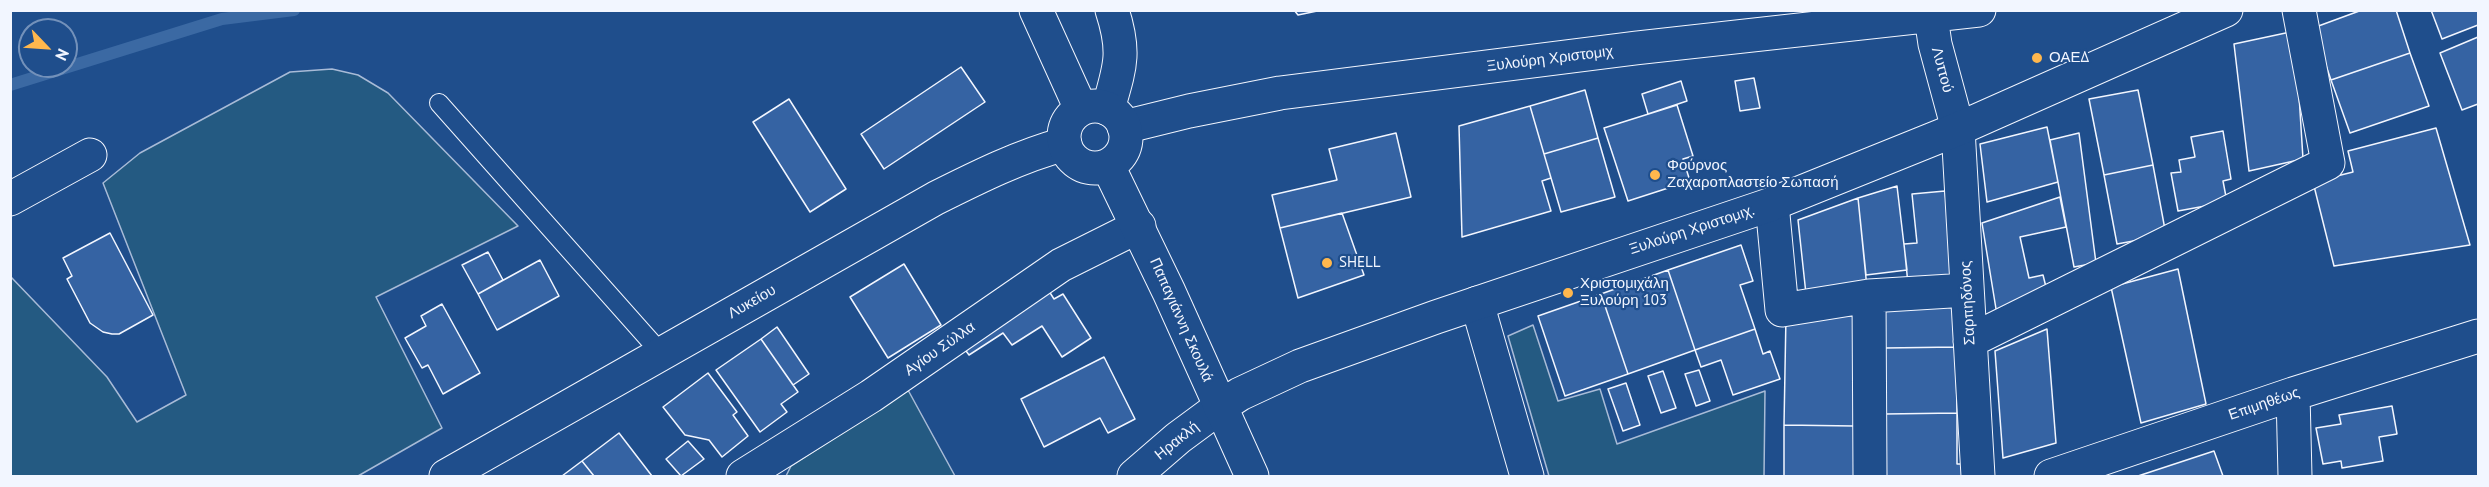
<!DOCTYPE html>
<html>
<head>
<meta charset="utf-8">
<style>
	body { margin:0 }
	#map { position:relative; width:2489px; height:487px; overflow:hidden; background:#1f4e8c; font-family:"PT Sans",sans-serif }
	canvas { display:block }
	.frame { position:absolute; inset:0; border:12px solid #f2f6ff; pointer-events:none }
	.north { position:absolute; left:18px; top:18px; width:60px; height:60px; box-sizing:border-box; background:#1f4e8c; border:2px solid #7391ba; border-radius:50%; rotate:115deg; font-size:16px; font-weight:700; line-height:24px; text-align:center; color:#f2f6ff }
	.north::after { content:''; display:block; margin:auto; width:21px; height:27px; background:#ffb74d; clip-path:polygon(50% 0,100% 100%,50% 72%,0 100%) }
</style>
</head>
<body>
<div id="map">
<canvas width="2489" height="487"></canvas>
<div class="frame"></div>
<div class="north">N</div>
</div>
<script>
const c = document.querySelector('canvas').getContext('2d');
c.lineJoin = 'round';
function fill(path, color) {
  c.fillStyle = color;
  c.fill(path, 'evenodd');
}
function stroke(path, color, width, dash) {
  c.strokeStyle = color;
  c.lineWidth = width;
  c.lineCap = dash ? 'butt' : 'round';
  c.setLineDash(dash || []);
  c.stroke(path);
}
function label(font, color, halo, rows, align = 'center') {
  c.font = font + ' "PT Sans",sans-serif';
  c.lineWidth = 4.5;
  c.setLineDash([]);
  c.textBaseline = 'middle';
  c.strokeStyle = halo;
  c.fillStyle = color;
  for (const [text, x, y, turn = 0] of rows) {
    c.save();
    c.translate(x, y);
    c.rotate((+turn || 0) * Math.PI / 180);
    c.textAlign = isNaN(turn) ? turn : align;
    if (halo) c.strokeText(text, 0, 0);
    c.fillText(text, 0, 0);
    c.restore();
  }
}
const green = new Path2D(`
	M332,69L358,75L388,93L518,226L376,297L442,428L358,476H11V277L107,377L137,422L186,395L103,183L140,153L290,72Z
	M1533,325L1558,401L1600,389L1617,444L1765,391L1764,476H1549L1508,336Z
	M908,390L955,476H786L791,466Z`);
fill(green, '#245a82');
stroke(green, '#a8bbd7', 1.5);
stroke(new Path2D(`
	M10,85L222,19L294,10`), '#3b69a3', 12);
const building = new Path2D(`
	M1294,10H1322L1298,15Z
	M2362,10H2396L2410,53L2331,80L2313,28Z
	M2431,10H2478V25L2442,39Z
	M2295,31L2303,159L2249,171L2234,44Z
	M2478,37V104L2462,110L2440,53Z
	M2410,53L2429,106L2350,133L2331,80Z
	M961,67L985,102L884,169L861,134Z
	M1754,78L1760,108L1740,111L1735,81Z
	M1681,81L1687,101L1648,114L1642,94Z
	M1585,90L1598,138L1544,154L1530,106Z
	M2138,90L2153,165L2104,175L2089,99Z
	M789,99L846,189L810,212L753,122Z
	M1677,105L1693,156L1683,159L1690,181L1628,201L1604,128Z
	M1530,106L1551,178L1542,181L1551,211L1462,237L1459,126Z
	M2047,127L2058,182L1987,202L1980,144Z
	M2436,128L2470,245L2334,266L2313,182L2353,172L2348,151Z
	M2223,131L2231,179L2223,181L2227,202L2178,211L2171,173L2181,172L2179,160L2195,157L2191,137Z
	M1396,133L1411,197L1280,228L1272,195L1337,180L1329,149Z
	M2079,133L2096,263L2074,267L2050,140Z
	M1598,138L1615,197L1561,212L1544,154Z
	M2153,165L2166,235L2117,244L2104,175Z
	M1897,186L1907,270L1866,275L1858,198Z
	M1945,191L1954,279L1908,284L1904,244L1917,243L1912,194Z
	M2060,197L2066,227L2020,237L2029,278L2043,275L2047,291L1997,315L1982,223Z
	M1858,198L1867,288L1806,294L1798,220Z
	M1342,213L1364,275L1298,298L1280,228Z
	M110,233L153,315L119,334H112L103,332L90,323L67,279L72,276L63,258Z
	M1741,245L1753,281L1740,285L1755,329L1695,350L1668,270Z
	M488,252L503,280L478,294L462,265Z
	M540,260L559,296L497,330L478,294Z
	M904,264L941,325L888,358L850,297Z
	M2178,269L2206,404L2141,423L2111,287Z
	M1668,270L1695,350L1628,374L1601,294Z
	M1047,288L1054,299L1063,294L1091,338L1062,357L1042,326L1012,345L1003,333L969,355L961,344Z
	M1601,294L1628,374L1565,396L1538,316Z
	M1956,298V347L1885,348V299Z
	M442,304L480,373L443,394L428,365L422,368L405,338L426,326L421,316Z
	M1786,315L1856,316L1854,426L1784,425Z
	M777,327L809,374L793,385L761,339Z
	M1755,329L1763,354L1770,351L1780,379L1733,395L1721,360L1701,367L1695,350Z
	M2047,329L2056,443L2003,458L1995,351Z
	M761,339L798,392L781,404L787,412L760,432L716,370Z
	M1956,347L1957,413L1885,414V348Z
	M1104,357L1135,419L1108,433L1100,418L1044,447L1021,399Z
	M1699,370L1710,401L1696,406L1685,374Z
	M1663,371L1676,408L1661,413L1648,376Z
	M708,373L737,412L733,415L748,436L722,457L709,440L685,435L663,407Z
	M1626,383L1640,425L1623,431L1608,389Z
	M2392,406L2397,434L2379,437L2383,461L2342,468L2341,461L2323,464L2316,428L2341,424L2339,415Z
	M1957,413V464H1965V476H1886L1885,414Z
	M1784,425L1854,426V476H1784Z
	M619,433L652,476H594L582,461Z
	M688,441L704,459L681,476L666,459Z
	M2214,451L2223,476H2138Z
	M582,461L594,476H562Z`);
fill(building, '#3563a3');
stroke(building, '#f2f6ff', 1.5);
const service = new Path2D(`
	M439,103L661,353`);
const minor = new Path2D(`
	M1930,10L1935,44L1958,129L1978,476
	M1108,109C1120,67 1126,53 1112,10
	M1124,127L1189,111L1280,93L1636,48L1979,10
	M10,199L90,155
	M1772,204L1782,310L1869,296L1967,290
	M1869,296L1870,476
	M1477,303L1527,476
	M1970,341L2328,163L2299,10
	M2293,394L2295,476
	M446,476L936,198C978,177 1020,156 1065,144
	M743,476L871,396L1061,265L1139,226
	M1134,476L1178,438L1220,407
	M2051,476L2293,394L2478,336`);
const tertiary = new Path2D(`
	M1036,10L1081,109
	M1064 137a31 31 0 1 1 62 0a31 31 0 1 1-62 0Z
	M1108,166L1169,292L1252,476
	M1220,407L1240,394L1300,366L1436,317L1772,204L1958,129L2226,10`);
stroke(service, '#f2f6ff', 20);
stroke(minor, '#f2f6ff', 35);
stroke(tertiary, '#f2f6ff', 35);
stroke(service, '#1f4e8c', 18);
stroke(minor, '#1f4e8c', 33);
stroke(tertiary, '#1f4e8c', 33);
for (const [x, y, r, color] of [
	[2037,58,6,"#ffb74d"],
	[1655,175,6,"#ffb74d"],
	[1327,263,6,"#ffb74d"],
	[1568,293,6,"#ffb74d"]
]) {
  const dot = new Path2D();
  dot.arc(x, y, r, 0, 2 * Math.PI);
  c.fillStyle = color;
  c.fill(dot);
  stroke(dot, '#1f4e8c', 2);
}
label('15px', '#f2f6ff', '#1f4e8c', [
	["ΟΑΕΔ",2049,58],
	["Φούρνος",1667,166],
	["Ζαχαροπλαστείο Σωπασή",1667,183],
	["SHELL",1339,263],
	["Χριστομιχάλη",1580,284],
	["Ξυλούρη 103",1580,301]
], 'left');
label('15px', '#f2f6ff', '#1f4e8c', [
	["Ξυλούρη Χριστομιχ",1550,59,-7],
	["Λυττού",1942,70,75],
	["Ξυλούρη Χριστομιχ.",1692,230,-18],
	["Λυκείου",752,302,-30],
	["Σαρπηδόνος",1968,303,-93],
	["Παπαγιάννη Σκουλά",1181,320,66],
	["Αγίου Σύλλα",940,349,-35],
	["Επιμηθέως",2264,404,-19],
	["Ηρακλή",1177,441,-39]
]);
</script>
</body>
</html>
